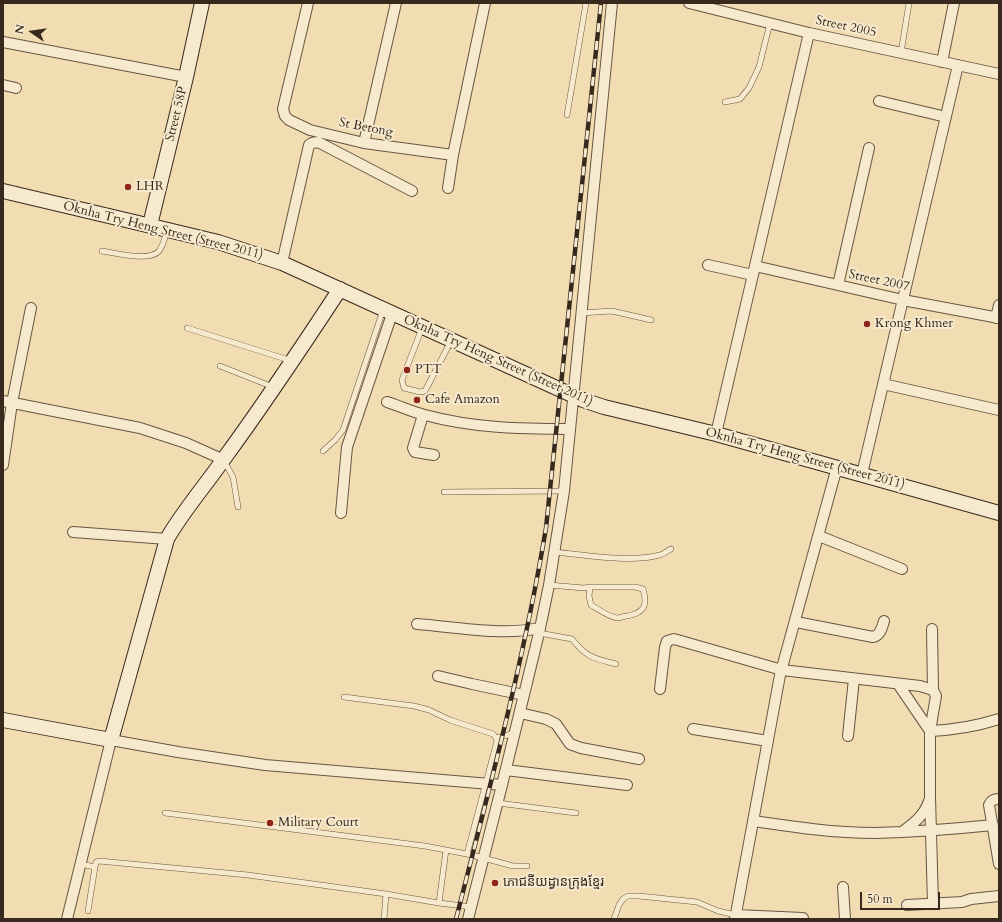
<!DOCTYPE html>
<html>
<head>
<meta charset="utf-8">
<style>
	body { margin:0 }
	#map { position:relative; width:1002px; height:922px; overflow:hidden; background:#f2ddb2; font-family:Cardo,serif }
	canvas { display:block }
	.frame { position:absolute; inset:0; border:4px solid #37291e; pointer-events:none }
	.north { position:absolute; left:12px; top:12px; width:40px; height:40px; -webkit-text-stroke:3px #f7e9cd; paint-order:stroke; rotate:283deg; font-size:11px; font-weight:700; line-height:16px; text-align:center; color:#37291e }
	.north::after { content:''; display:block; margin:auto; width:14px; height:18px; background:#37291e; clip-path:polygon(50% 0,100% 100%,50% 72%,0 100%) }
	.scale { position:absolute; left:860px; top:892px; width:80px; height:18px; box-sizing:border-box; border:2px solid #37291e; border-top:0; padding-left:5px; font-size:12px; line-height:14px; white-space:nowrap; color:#37291e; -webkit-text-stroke:3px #f7e9cd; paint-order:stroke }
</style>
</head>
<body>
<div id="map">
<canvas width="1002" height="922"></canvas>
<div class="frame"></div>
<div class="north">N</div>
<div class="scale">50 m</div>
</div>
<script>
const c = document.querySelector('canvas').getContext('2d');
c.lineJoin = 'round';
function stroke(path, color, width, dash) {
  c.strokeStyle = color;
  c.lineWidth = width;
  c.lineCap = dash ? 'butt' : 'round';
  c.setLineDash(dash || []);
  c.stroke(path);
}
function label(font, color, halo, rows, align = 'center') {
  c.font = font + ' Cardo,"Noto Sans Khmer",serif';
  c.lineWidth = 4;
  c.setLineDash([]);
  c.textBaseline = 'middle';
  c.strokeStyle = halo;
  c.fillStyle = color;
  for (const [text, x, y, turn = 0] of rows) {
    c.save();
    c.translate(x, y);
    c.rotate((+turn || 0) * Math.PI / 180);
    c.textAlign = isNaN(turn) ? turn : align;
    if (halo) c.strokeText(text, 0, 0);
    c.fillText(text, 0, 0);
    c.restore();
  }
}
const lane = new Path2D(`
	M901,53L909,3
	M725,102L740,99L749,88L759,67L770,23
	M567,115L586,3
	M102,251C115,253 150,262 159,251C163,246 165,237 167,231
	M581,313L612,311L651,320
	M187,328L292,361
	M422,328L402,380L404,388L420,392L425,391L451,341
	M220,366L273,387
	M323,451L335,440L343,430L383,310
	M224,461L233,477L238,507
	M444,492L564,491
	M554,552C586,555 629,563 660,555C664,554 667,551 671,549
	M549,585L584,588L590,587H635L643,589C648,606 644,613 627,616C624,616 620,618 617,618C609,617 598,609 591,605L589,596L590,587
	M539,633L572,639C587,658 593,658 616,664
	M344,697L414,706L429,710L450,720L493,734L496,738L497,741L467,854
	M496,738L515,733
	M498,803L576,813
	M165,813L425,846L472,855L513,866H527
	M81,864L95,867
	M439,903L446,850
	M88,911L95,867L96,862L99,861L248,875L386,894
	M384,919L386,894L439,903L471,907
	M614,919L619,905L623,899L628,896H639L697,902L718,911L736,915`);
const street = new Path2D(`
	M308,3L283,109L285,116L289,120L310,130L364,143L453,155
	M689,3L809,33L999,74
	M3,42L186,77
	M942,62L954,3
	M3,85L16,88
	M879,101L946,117
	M364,143L396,3
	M448,188L453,155L485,3
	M282,263L309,145L312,143L318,142L412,191
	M708,265L753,275
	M755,266L903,300L999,318
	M838,285L869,148
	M996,318L999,305
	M883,384L999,410
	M3,401L140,428L186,443L224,460
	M387,402C400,406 412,412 425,415C473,428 520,429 570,429
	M423,415L413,448L415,452L434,455
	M716,434L809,33
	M3,465L12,403L31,308
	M862,474L958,65
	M341,513L347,447L392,314
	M73,532L167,539
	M819,536L902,569
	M796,622L873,637C880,636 882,628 884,621
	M417,624C456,627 502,636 540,628
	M932,629L933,690
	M438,676L472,684L524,695
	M898,684L930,731
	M660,689L665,647L667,641L674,639L782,670L920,686L933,690L936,696L930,731V797L933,904
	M520,713L546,719L556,724L570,744L581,748L639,759
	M693,729L768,741
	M930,731C953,730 977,726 999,719
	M848,736L854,679
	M506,770L627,785
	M999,799C994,799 991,800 989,805L999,864
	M754,821C794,827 834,833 875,833C915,832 954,829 993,825
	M902,832C914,823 924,816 929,801
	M843,887L845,919
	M907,905L962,902L971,899L999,896
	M736,915L803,918
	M67,919L111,740L178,752L265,765L502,785
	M468,919L502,785L539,633L549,585L564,491L612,3
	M735,919L780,675L837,467`);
const secondary = new Path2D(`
	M3,191L168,230L218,242L282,263L583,400L604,407L716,434L999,513
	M150,225L186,77L202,3
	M3,720L111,740L167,539C183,511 205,486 223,460C264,404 302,347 340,289`);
stroke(lane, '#665643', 6);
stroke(street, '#665643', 12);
stroke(secondary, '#37291e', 16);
stroke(lane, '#f7e9cd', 5);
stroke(street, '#f7e9cd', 10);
stroke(secondary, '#f7e9cd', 14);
const rail = new Path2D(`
	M456,919C489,790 524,660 546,528L601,3`);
stroke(rail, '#37291e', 4.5);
stroke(rail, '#f7e9cd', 3, [9]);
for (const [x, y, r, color] of [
	[128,187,4,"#8f2418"],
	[867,324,4,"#8f2418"],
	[407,370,4,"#8f2418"],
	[417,400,4,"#8f2418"],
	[270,823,4,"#8f2418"],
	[495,883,4,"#8f2418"]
]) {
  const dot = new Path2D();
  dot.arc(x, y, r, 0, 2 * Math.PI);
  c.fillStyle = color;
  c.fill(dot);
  stroke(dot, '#f7e9cd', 1.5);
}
label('13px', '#37291e', '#f7e9cd', [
	["Street 2005",846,27,12],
	["Street 58P",177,114,-76],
	["St Betong",366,128,11],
	["Oknha Try Heng Street (Street 2011)",163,231,14],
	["Street 2007",879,281,12],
	["Oknha Try Heng Street (Street 2011)",498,361,24],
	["Oknha Try Heng Street (Street 2011)",805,459,15]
]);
label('13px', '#37291e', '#f7e9cd', [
	["LHR",136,187],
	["Krong Khmer",875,324],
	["PTT",415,370],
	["Cafe Amazon",425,400],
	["Military Court",278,823],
	["ភោជនីយដ្ធានក្រុងខ្មែរ",503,883]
], 'left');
</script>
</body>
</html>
